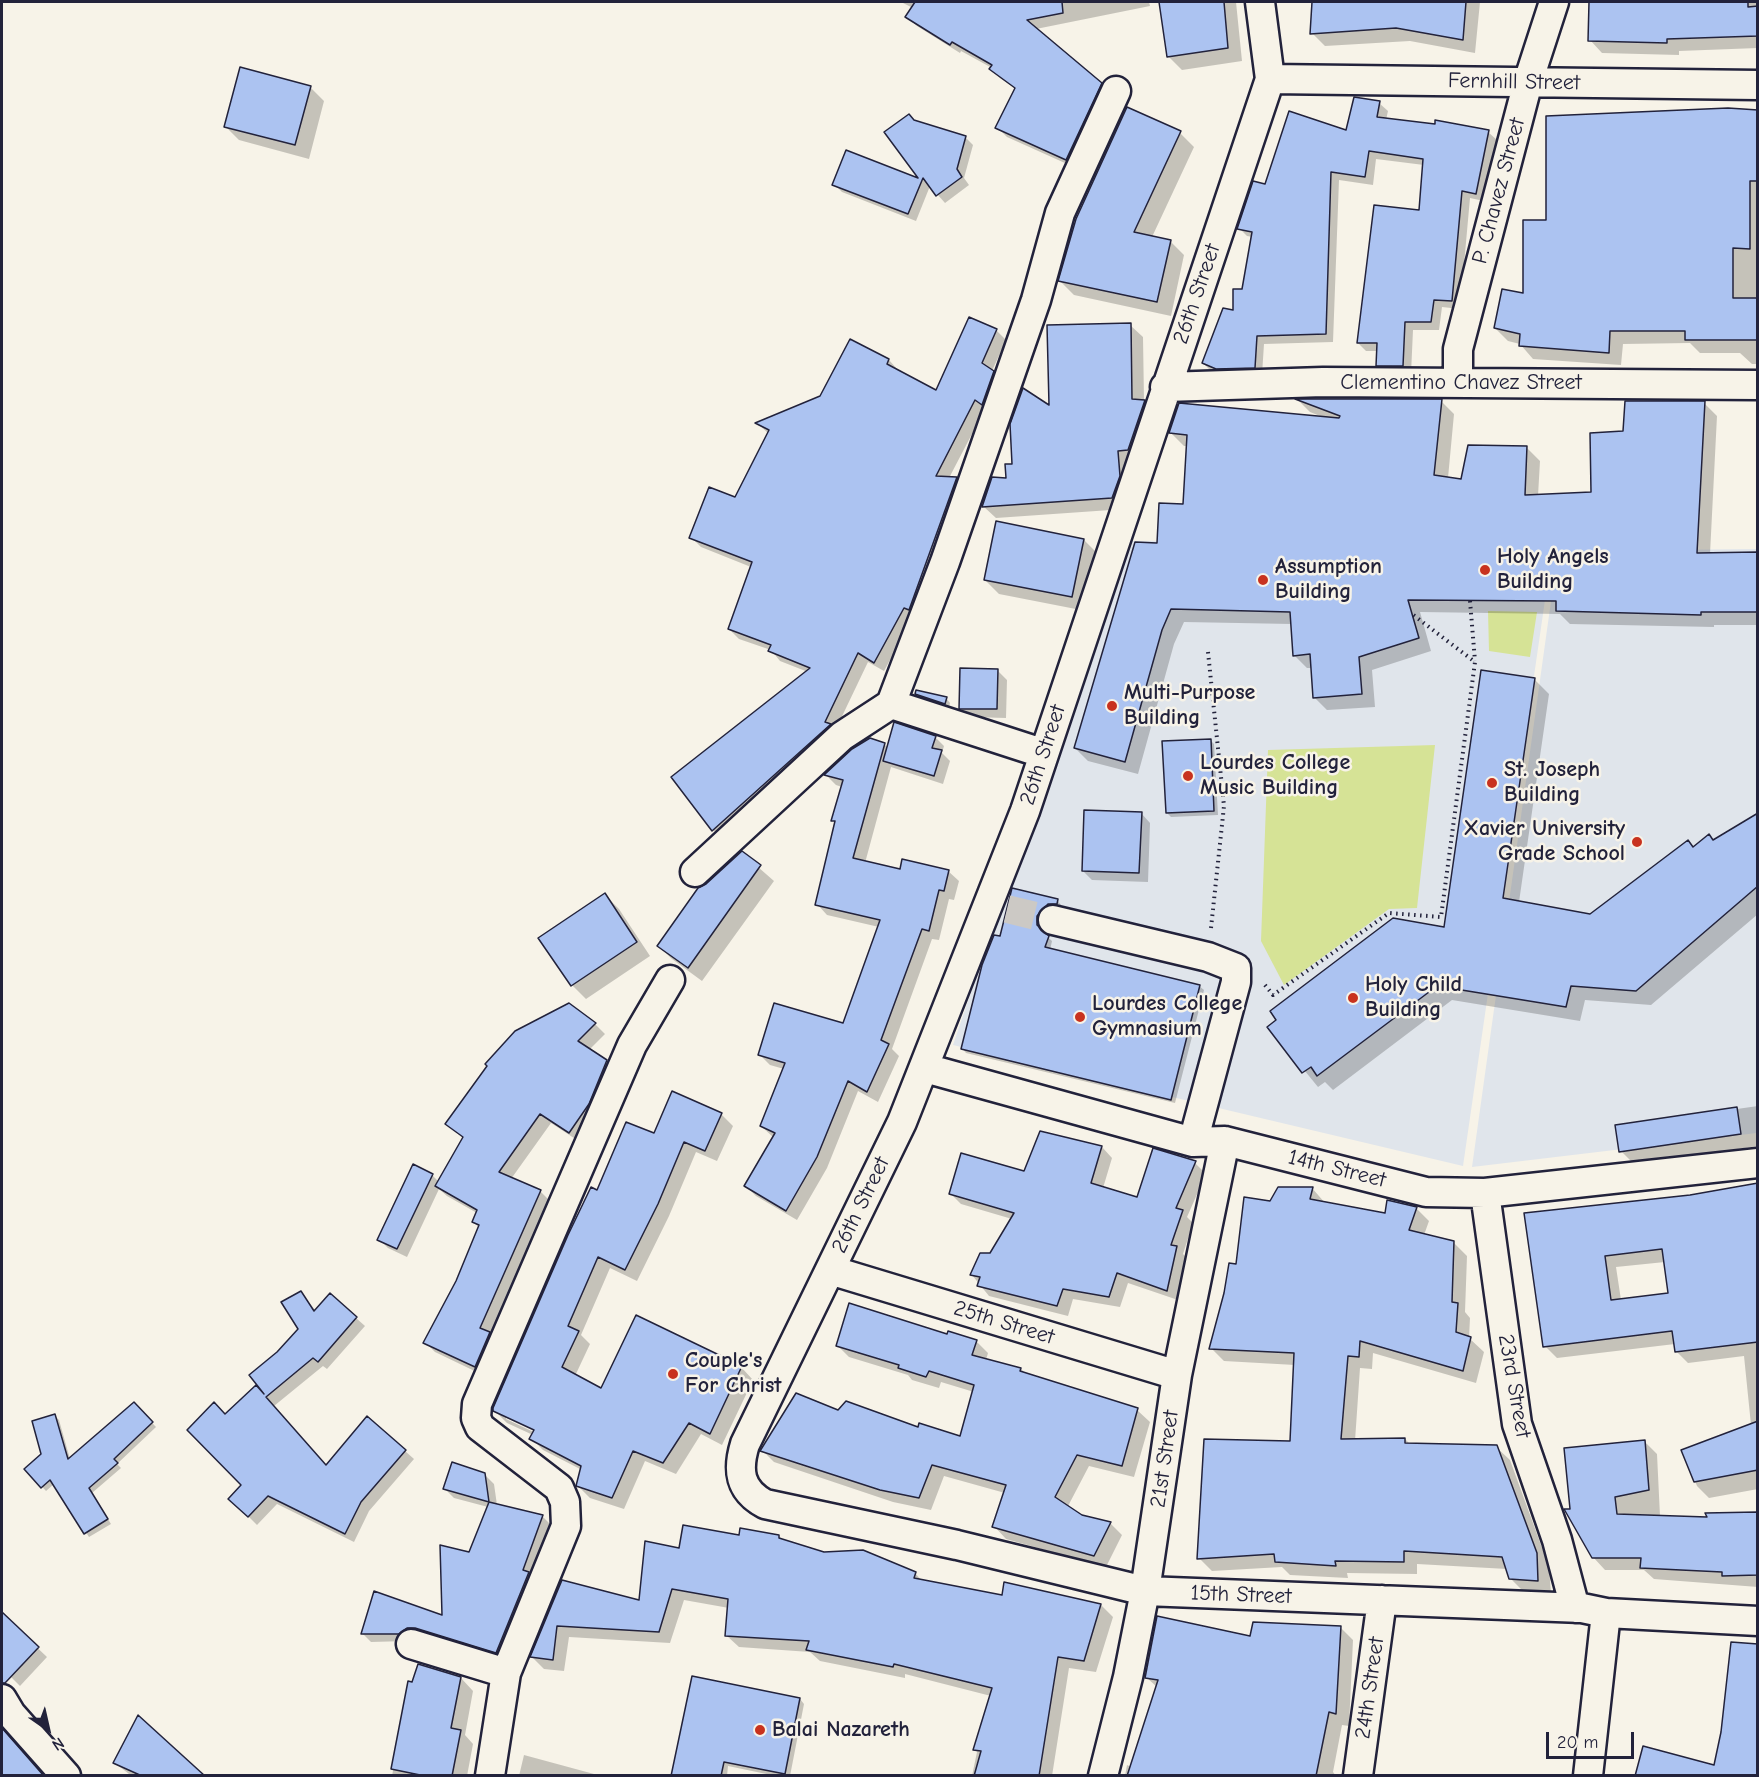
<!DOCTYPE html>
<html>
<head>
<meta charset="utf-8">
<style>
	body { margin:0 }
	#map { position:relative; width:1759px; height:1777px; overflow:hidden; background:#f7f3e8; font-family:"Comic Neue",sans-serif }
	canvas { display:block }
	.frame { position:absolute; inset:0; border:3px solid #22223b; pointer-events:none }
	.north { position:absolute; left:18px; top:1699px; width:60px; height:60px; -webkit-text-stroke:4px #f7f3e8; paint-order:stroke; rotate:146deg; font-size:16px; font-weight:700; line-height:24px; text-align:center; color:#22223b }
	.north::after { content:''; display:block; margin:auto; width:21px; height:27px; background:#22223b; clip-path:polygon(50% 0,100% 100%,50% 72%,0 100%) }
	.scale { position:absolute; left:1546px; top:1732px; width:88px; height:27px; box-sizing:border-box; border:3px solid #22223b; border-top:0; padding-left:8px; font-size:18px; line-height:21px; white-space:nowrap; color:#22223b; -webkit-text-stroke:4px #f7f3e8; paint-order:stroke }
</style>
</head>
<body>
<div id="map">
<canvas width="1759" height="1777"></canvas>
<div class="frame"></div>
<div class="north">N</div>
<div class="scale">20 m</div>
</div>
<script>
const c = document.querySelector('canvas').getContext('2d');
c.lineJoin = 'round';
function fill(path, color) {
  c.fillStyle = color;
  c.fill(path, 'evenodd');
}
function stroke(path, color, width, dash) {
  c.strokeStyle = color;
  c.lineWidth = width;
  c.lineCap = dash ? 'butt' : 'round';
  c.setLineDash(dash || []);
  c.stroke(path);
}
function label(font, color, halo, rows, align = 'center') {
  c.font = font + ' "Comic Neue",sans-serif';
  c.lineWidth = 5;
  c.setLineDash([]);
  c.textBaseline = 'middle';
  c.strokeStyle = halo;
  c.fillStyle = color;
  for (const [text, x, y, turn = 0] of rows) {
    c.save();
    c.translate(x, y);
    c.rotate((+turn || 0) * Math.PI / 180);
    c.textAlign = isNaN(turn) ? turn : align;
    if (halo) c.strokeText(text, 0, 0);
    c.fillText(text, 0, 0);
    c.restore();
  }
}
fill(new Path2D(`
	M1554,538L1463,1166L953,1045L1125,541Z
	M1757,549V1133L1472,1167L1558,551Z`), '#e0e5eb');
fill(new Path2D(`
	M1488,611L1537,612L1530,657L1489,651Z
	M1435,745L1417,908L1389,909L1284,985L1261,941L1268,750Z`), '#d6e396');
fill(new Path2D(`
	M901,2H1149L1150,6L1036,29L1110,93L1076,168L1007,137L997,127L1016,89L1000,78L992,68L961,51L960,53L917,26L907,17L913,8Z
	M1161,2H1236L1242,61L1182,70L1168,56Z
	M1314,2H1480L1475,53L1410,41L1325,46L1312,33Z
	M1590,2H1758V48L1679,51V55L1602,53L1590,40Z
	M310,87L324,101L309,159L239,140L225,126Z
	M1379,103L1388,111L1386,120L1488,132L1497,140L1484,201L1470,198L1460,309L1442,307L1439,330H1413L1411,374L1385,373L1377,365L1378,351H1366L1358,343L1421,212L1424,165L1376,159L1373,185L1339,180L1333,342L1264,344L1262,375L1225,376L1211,371L1203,363L1235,312L1243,291L1253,237L1247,236L1239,228L1266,185L1347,132Z
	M1728,109L1758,110V364H1752L1740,353H1700L1690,343L1623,344L1621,365L1533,359L1520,344L1508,341L1495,328L1524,295L1547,221Z
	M916,122L965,137L973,145L964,178L969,185L945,203L930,186L916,221L842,192L834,184L847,152L923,181L886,133Z
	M1180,133L1194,147L1152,237L1170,241L1184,255L1171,316L1074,295L1060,281Z
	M1130,325L1143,337L1144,401L1157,414L1125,509L996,518L983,506L1007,479L1051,408Z
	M996,330L1006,340L992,371L1003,382L985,409L949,478H957L966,488L914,616L884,671L868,662L835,731L723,839L713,830L808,672L780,661L771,650L739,639L729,629L751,567L701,547L691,537L736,499L769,434L758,424L821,398L850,341L889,360L898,370L937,392Z
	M1299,401H1441L1454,414L1448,478L1462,481L1527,448L1540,461L1538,496L1593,494L1625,433L1704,403L1717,416L1710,554H1758V625H1714V627L1570,624L1560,614L1420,612L1431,651L1372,670L1375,707L1327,710L1314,697L1312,668H1307L1294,655L1292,624L1184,622L1174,644L1138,774L1088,761L1075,748L1158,545L1184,506L1188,446H1184L1171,433L1325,418L1310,412Z
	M1084,540L1098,554L1086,611L999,594L985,580Z
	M998,671L1007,680L1006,718L970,717L961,708Z
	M1534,679L1549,694L1519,902L1591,915L1694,848L1714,842L1758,815V914L1651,1005L1585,1000L1580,1021L1452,1000L1333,1090L1325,1082L1318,1087L1269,1027L1445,928Z
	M916,694L946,698L950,703L949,707L921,698Z
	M935,737L944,746L942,753L950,761L943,784L891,767L865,863L901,871H948L959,881L954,900L949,899L939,940L932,939L892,1049L899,1056L878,1102L858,1091L827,1168L797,1220L756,1196L746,1186L774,1138L761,1126L784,1069L770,1065L760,1055L844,1025L879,927L827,915L817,904L842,787L836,785L826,775L884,744L888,748Z
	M1210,740L1214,744L1218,815L1171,817L1167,813Z
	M1141,813L1150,823L1148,882L1092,880L1083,871Z
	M742,853L774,881L702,981L672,959L658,946L707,885Z
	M1013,890L1057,900L1061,905L1041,920V931L1052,941L1050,950L1199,986L1204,990L1175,1103L966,1053L962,1048L1001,938Z
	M605,895L619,909L650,956L586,999L572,985Z
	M595,1024L605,1034L589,1050L617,1072L580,1142L551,1123L511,1179L540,1191L550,1201L491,1335L499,1344L485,1376L435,1352L425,1342L457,1281L480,1228L473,1222L477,1213L447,1196L439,1189L407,1257L388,1248L379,1239L432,1175L439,1182L464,1139L447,1124Z
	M1758,1106V1146L1634,1164L1621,1151L1617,1126Z
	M721,1114L733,1126L717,1161L696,1152L669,1216L637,1281L610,1268L581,1335L590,1344L575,1376L602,1390L637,1317L742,1368L753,1380L722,1445L701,1434L676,1474L645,1461L624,1509L590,1498L578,1486L582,1470L543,1450L531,1438L533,1435L507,1423L495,1411L598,1192L654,1135ZM506,1415L541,1432L540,1435L506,1419Z
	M1102,1147L1112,1158L1103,1188L1138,1199L1195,1163L1206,1174L1187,1217L1193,1223L1183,1254L1188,1259L1178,1300L1128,1283L1120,1307L1073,1299L1068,1316L989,1296L972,1275L991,1254L1012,1219L961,1204L951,1194L1025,1173Z
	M1758,1185V1489L1709,1498L1697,1486L1683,1451L1751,1425L1744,1356L1688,1363L1676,1351L1675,1344L1557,1358L1545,1346L1526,1214L1690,1197ZM1665,1262L1669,1295L1621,1300L1616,1267Z
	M1312,1188L1325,1203L1386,1215L1416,1208L1429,1221L1424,1235L1454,1243L1467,1256L1465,1312L1470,1318L1469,1338L1484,1352L1476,1383L1373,1353L1372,1369L1360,1368L1355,1441L1405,1439L1410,1444L1496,1447L1510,1460L1549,1567L1551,1594L1524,1592L1510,1578L1507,1569L1417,1564V1574L1347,1573L1348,1578L1290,1575L1282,1567L1212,1571L1199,1558L1292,1442L1295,1365L1224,1361L1211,1348L1238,1266L1271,1203Z
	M300,1292L316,1311L356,1318L365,1326L327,1369L323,1366L274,1406L326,1466L405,1451L414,1459L369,1511L354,1542L277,1504L257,1525L230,1498L243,1485L225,1416L265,1393L278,1353L300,1329Z
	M948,1336L976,1341L988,1353L986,1360L1021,1369L1026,1374L1137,1410L1150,1422L1134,1477L1089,1466L1067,1508L1081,1516L1110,1523L1122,1535L1106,1567L1006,1539L994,1526L1005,1493L944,1476L931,1510L893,1502L774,1462L762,1450L919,1429L961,1438L974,1392L941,1382L939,1388L912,1380L908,1375L849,1357L837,1345Z
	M134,1404L156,1427L117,1464L121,1468L92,1493L111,1524L89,1537L54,1484L46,1491L26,1469L43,1454L55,1416L59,1420L70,1459Z
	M1644,1441L1657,1454L1660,1516L1709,1518L1758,1514V1587L1654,1579L1644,1570H1605L1593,1557L1572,1511Z
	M484,1474L494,1484L497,1505L542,1516L550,1524L505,1660L407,1641L371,1642L363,1634L444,1617L488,1507L454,1498L445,1489Z
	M740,1536H779L783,1541L824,1554L915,1573L922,1581L1003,1597L1101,1605L1113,1617L1096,1672L1069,1668L1052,1776H972L977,1752L975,1749L991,1696L905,1674V1678L820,1661L810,1652L739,1647L727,1636L729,1608L684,1600L670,1643L569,1637L564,1671L544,1669L532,1657L563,1582L640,1602L681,1550Z
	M9,1621L47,1657L20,1686L2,1668V1629Z
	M1340,1627L1353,1640L1349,1726L1342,1725L1333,1772L1336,1776H1125L1127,1765L1131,1767L1157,1687L1146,1677L1251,1638Z
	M461,1678L473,1691L465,1735L473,1744L467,1776H392L409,1683Z
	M800,1699L804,1704L790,1776H776L728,1766L727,1776H673Z
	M2,1727L6,1734L44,1776H2Z
	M524,1755L594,1774L598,1776H519Z
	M115,1763L199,1776H127L129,1774Z`), '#0003');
const building = new Path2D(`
	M915,2H1062L1063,13L1027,20L1102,83L1066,160L995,128L1015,88L989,69L992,65L952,42L950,45L905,17Z
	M1159,2H1224L1228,48L1167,57Z
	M1312,2H1466L1463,40L1396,28L1310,34Z
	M1589,2H1748V7L1758,6V36L1667,39V43L1588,41Z
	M240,67L311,86L295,145L224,127Z
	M1354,97L1380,101L1377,117L1435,124V120L1489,130L1476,194L1462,191L1452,301L1434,300L1431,322H1405L1403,366H1376L1377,343H1357L1374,205L1419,210L1423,159L1369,151L1365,177L1331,172L1326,334L1257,336L1255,368L1216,369L1202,363L1223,308L1233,310V289H1242L1252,232L1237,229L1253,181L1265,184L1289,111L1346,130Z
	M1127,107L1181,131L1134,232L1171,240L1157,302L1058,281L1076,219Z
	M1728,108L1758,110V181H1750V249L1733,248V298H1758V340H1685V331H1610L1609,353L1519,346L1520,334L1494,328L1502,289L1523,293V220H1546V116Z
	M909,114L914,120L966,136L957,169L962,177L936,196L923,178L908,214L832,185L846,150L918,178L884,132Z
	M969,317L997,329L982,363L994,371L982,405L975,400L936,476L957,477L909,610L904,608L874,663L858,653L825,722L831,724L712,831L671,777L810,668L768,651L771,645L728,629L752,562L689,538L709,487L735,497L769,430L755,423L820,396L850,339L889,359L887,364L936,390Z
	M1131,323L1132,399L1145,400L1128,450L1118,451L1120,476L1112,498L982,507L992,477L1006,478L1005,464H1012L1010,424L1023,388L1049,405L1047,325Z
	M1295,399H1442L1434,475L1461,479L1468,445L1527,446L1525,495L1591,492L1590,433L1623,431L1625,401H1705L1697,553L1758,552V612H1701V615L1556,611V601L1408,600L1419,638L1359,657L1362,694L1313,698L1310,654L1293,656L1290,612L1171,609L1162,630L1125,762L1074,748L1135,542L1157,543L1159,503L1183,504L1187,435L1169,433L1179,403L1339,418L1340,416Z
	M996,521L1084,539L1072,597L984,580Z
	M960,668L998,669L997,709H959Z
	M1481,670L1535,678L1503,898L1590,914L1688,840L1693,847L1709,834L1713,840L1758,813V886L1636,991L1571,986L1566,1007L1437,986L1317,1076L1311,1067L1302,1073L1267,1027L1276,1020L1270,1011L1393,918L1444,927Z
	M916,690L947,697L945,704L915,694Z
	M894,722L936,736L932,748L942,750L934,776L883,761Z
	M870,738L885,743L853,858L900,869L902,859L949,870L944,891L939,890L929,931L922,929L881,1040L889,1044L867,1092L848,1081L817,1157L786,1211L744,1186L775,1133L760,1126L785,1063L758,1055L774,1003L843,1023L880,920L815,905L835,821H831L843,780L824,775L852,749Z
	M1211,739L1214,811L1166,813L1162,741Z
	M1084,810L1142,812L1139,873L1082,871Z
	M742,851L761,865L688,968L657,946L698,888L706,884Z
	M1012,888L1058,899L1057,904H1048L1037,916V925L1049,936L1045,947L1200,985L1171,1100L961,1049L982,965L994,935L1000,936Z
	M605,893L637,942L571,986L538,938Z
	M569,1003L596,1023L578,1041L607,1060L589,1104L569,1133L540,1114L499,1172L541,1190L480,1328L490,1332L475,1367L423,1343L456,1281L479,1225L472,1222L477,1210L435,1186L463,1137L445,1124L487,1066L485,1064L515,1031Z
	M672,1091L722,1113L705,1151L684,1142L658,1204L625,1270L598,1257L568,1326L579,1331L562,1367L601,1388L636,1315L742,1366L710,1434L689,1423L663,1463L633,1451L612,1498L576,1486L581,1466L529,1439L534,1430L493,1411V1408L568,1235L591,1187L597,1190L626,1122L654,1133Z
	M1737,1107L1741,1134L1619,1152L1615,1125Z
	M1040,1131L1102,1146L1091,1183L1137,1197L1153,1148L1196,1161L1176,1208L1183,1210L1171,1245L1177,1246L1167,1291L1117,1273L1109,1297L1063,1289L1057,1306L977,1286L980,1277L970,1275L980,1253H990L1014,1213L949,1194L961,1153L1024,1171Z
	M413,1164L433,1174L397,1249L377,1240Z
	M1758,1183V1342L1675,1352L1672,1331L1543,1347L1524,1213L1690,1195ZM1662,1249L1668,1293L1611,1300L1605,1256Z
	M1278,1187H1313L1310,1199L1385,1213L1387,1200L1417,1207L1409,1230L1454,1241L1452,1302L1458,1303L1456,1332L1471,1337L1463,1371L1360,1341L1359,1357L1348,1356L1341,1439L1405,1438V1443L1497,1445L1537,1553L1538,1581L1509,1579L1502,1557L1404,1551V1562L1335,1561L1336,1566L1275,1562L1274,1554L1197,1559L1204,1439L1290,1441L1294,1353L1209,1349L1224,1293L1229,1263L1236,1264L1244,1197L1270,1201Z
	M301,1291L314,1311L330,1293L357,1317L318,1362L313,1358L266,1397L326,1465L367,1416L406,1450L361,1502L345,1534L268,1496L248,1517L228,1499L241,1485L187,1430L214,1402L225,1414L256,1385L264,1394L249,1375L277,1352L298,1329L281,1302Z
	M849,1303L947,1334L948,1331L977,1340L972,1355L1021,1368L1020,1371L1138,1408L1122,1466L1077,1455L1055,1497L1082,1515L1111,1522L1094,1556L992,1527L1006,1485L932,1465L919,1498L880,1490L760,1451L796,1393L838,1410L846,1401L918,1427L919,1423L960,1436L974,1385L929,1371L926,1377L898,1368L899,1365L836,1346Z
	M134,1402L153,1422L114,1459L118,1463L89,1488L108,1519L84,1534L50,1480L41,1488L24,1469L41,1454L32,1421L55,1414L68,1459Z
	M1758,1421V1470L1694,1482L1681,1450Z
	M1645,1440L1649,1490L1615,1497L1617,1514L1707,1517L1705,1513L1758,1512V1575L1722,1576V1572L1640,1568L1641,1558H1592L1564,1509H1570L1564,1448Z
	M452,1462L485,1473L489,1502L443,1489Z
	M489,1502L543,1515L523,1570L529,1572L496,1653L415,1628H407L399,1634H361L374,1591L442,1615L440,1545L469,1552Z
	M683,1525L739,1535L740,1528L779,1535V1538L824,1552L863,1550L916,1572L914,1578L1002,1595L1004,1582L1101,1604L1084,1661L1058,1657L1039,1776H974L981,1751L973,1750L992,1688L894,1664L893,1667L806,1650L809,1641L725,1636L728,1599L672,1589L659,1632L557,1626L553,1660L530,1657L562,1580L639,1600L645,1541L679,1548Z
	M2,1612L39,1647L5,1683H2Z
	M1157,1616L1250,1636L1253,1622L1341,1626L1336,1714L1329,1712L1316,1776H1127L1158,1680L1145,1678Z
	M1731,1642L1758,1644V1776H1635L1643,1746L1714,1765L1721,1732Z
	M418,1664L461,1677L451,1728L461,1730L452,1776H425L391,1769L408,1681L412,1682Z
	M692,1676L800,1698L785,1774L724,1762L721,1776H671Z
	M138,1715L205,1776H142L113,1763Z
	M2,1728L44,1776H2Z`);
fill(building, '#acc3f1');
stroke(building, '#22223b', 1.5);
stroke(new Path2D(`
	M1007,909L1053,920`), '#ccc9c5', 28, [28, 14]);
const minor = new Path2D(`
	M1260,2L1270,79L1025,811L902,1122L745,1444C737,1470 739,1490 765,1504L957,1545L1145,1591L1582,1608L1606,1613L1758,1621
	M1270,79L1758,85
	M1458,382V349L1528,82L1554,2
	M1165,387L1323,382L1758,385
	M891,704L1042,753
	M695,872L842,736L891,704L945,562L1036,300L1060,213L1116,91
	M1053,920L1208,957L1236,968V982L1193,1142
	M925,1068L1193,1142L1225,1141L1426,1192L1485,1193L1758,1163
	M1485,1193L1517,1424L1557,1540L1575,1608
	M830,1270L1177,1375
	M411,1644L506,1673
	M2,1699L11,1714L66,1776
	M490,1776L506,1673L566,1526L565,1502L559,1488L480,1427L476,1418L477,1404L632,1045L670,980
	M1103,1776L1128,1677L1145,1591L1177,1375L1225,1141
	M1358,1776L1382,1600
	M1588,1776L1606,1613`);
stroke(minor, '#22223b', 33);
stroke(new Path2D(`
	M1470,601L1475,661
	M1208,652L1224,806L1211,928
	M1265,985L1273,995L1389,913L1441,917L1475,662L1412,614`), '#22223b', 4, [1.5, 4.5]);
stroke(minor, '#f7f3e8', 28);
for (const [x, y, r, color] of [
	[1485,570,6,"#c8321e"],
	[1263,580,6,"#c8321e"],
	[1112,706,6,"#c8321e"],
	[1188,776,6,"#c8321e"],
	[1492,783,6,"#c8321e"],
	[1637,842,6,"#c8321e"],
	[1353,998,6,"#c8321e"],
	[1080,1017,6,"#c8321e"],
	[673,1374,6,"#c8321e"],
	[760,1730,6,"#c8321e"]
]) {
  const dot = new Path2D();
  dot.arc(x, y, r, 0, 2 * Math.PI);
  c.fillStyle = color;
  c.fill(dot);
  stroke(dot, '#f7f3e8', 2);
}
label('22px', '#22223b', '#f7f3e8', [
	["Fernhill Street",1514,82,1],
	["P. Chavez Street",1499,191,-75],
	["26th Street",1197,294,-71],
	["Clementino Chavez Street",1461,383],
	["26th Street",1043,755,-72],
	["14th Street",1337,1169,14],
	["26th Street",861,1205,-64],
	["25th Street",1004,1323,17],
	["23rd Street",1514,1386,80],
	["21st Street",1165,1459,-82],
	["15th Street",1241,1595,2],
	["24th Street",1370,1688,-82]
]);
label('bold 22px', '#22223b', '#f7f3e8', [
	["Holy Angels",1497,557],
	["Building",1497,582],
	["Assumption",1275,567],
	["Building",1275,592],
	["Multi-Purpose",1124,693],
	["Building",1124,718],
	["Lourdes College",1200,763],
	["Music Building",1200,788],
	["St. Joseph",1504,770],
	["Building",1504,795],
	["Xavier University",1625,829,"right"],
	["Grade School",1625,854,"right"],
	["Holy Child",1365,985],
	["Building",1365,1010],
	["Lourdes College",1092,1004],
	["Gymnasium",1092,1029],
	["Couple's",685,1361],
	["For Christ",685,1386],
	["Balai Nazareth",772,1730]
], 'left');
</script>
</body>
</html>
